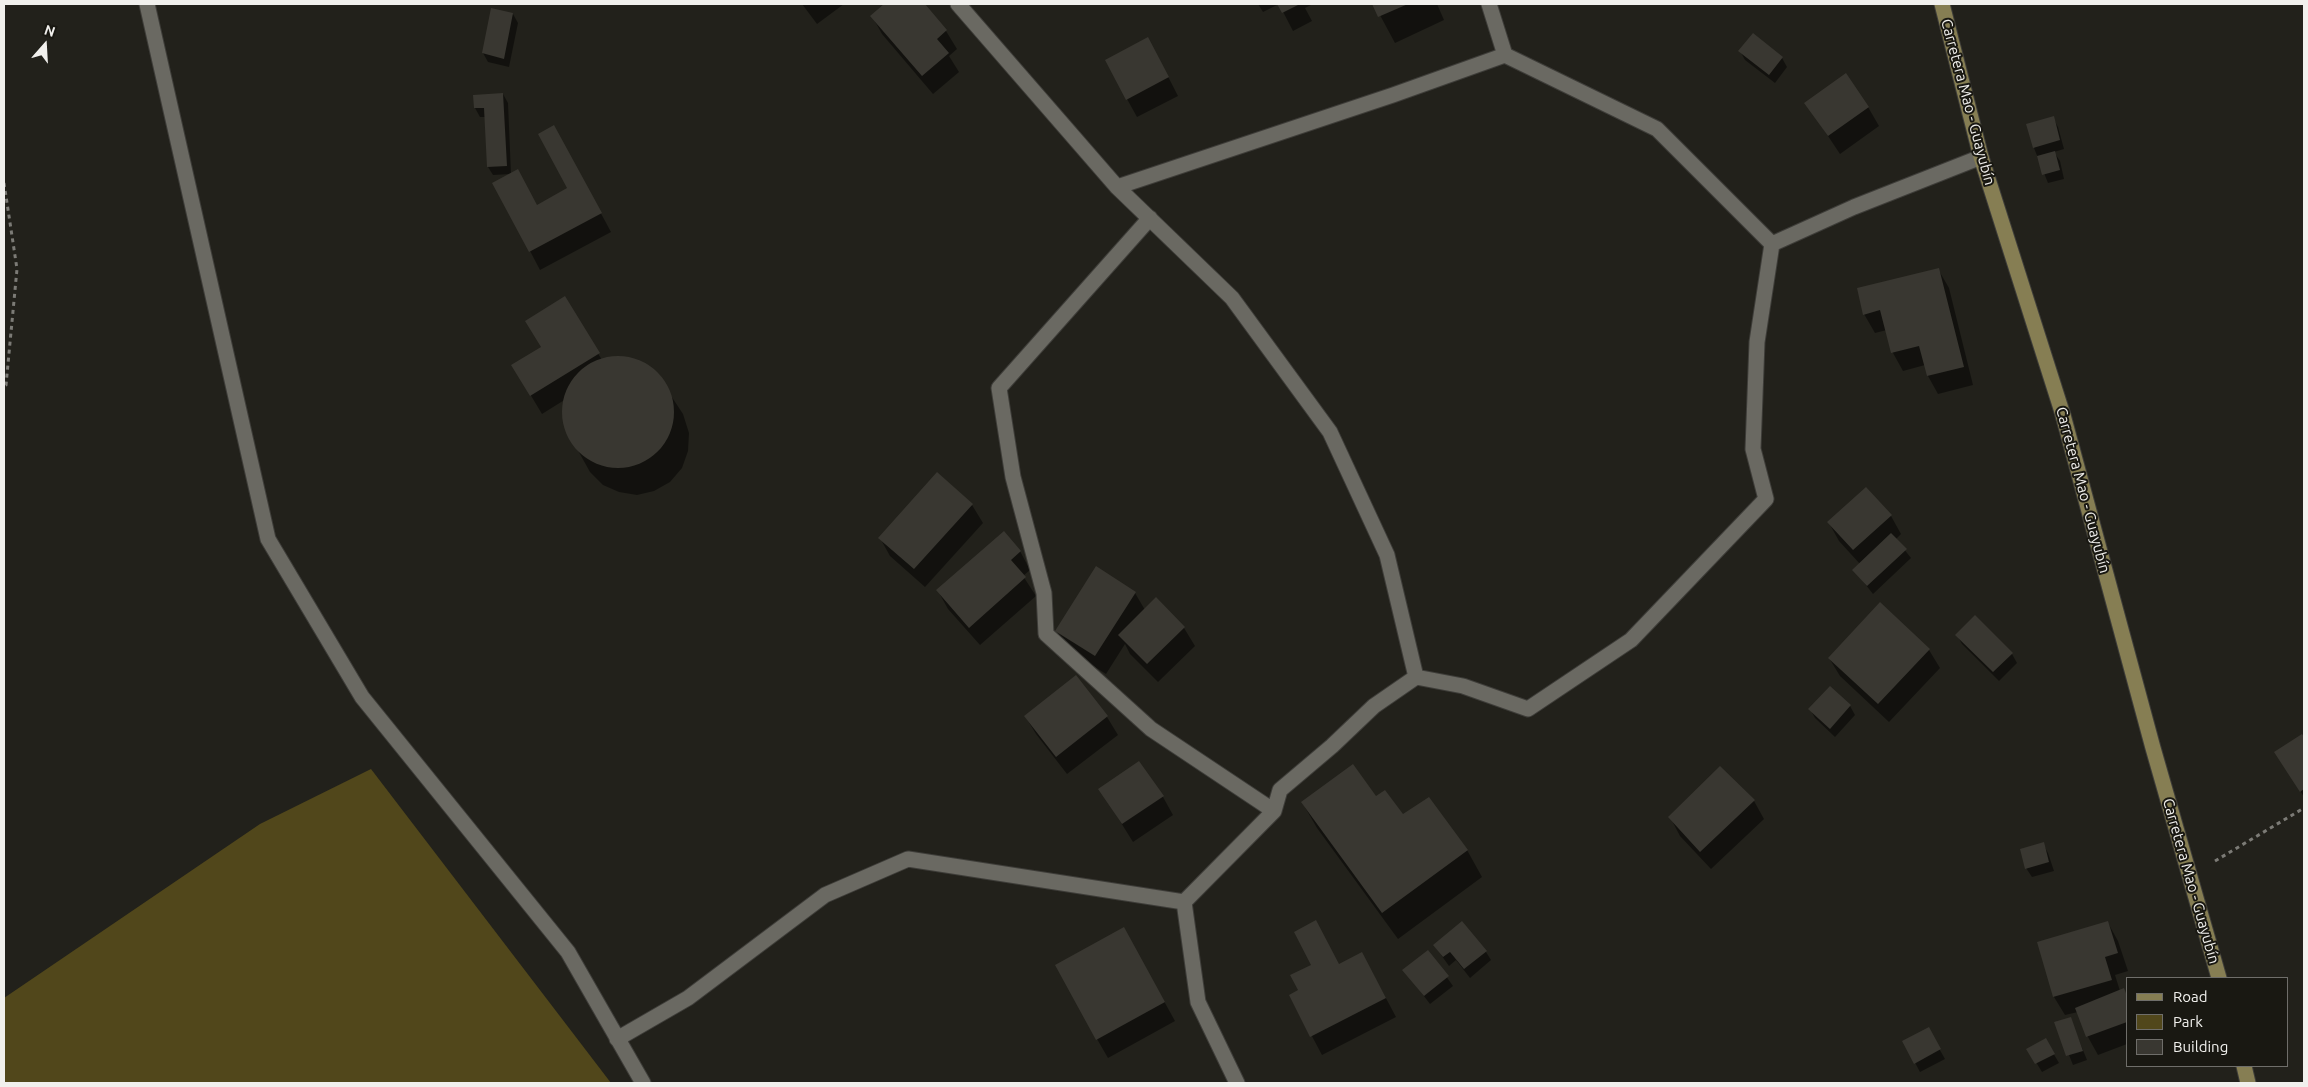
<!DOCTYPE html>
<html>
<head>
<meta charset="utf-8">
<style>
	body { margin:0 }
	#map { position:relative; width:2308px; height:1087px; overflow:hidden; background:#22211b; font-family:Ubuntu,sans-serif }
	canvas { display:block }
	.frame { position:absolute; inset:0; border:5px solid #f1f0ed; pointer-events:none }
	.legend { position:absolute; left:2126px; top:977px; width:162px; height:90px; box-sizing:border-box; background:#191812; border:1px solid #6f6e6a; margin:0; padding:6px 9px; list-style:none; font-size:15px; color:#f1f0ed }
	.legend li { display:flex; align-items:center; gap:10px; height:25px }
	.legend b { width:25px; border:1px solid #6f6e6a }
	.north { position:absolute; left:20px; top:20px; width:50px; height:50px; -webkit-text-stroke:4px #191812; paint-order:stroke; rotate:19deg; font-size:14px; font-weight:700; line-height:20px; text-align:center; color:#f1f0ed }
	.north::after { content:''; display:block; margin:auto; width:18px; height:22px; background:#f1f0ed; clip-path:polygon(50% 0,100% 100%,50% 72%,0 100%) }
</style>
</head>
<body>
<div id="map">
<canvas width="2308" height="1087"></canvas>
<div class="frame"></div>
<ul class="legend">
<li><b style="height:6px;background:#867e53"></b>Road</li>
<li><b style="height:14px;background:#51471b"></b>Park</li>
<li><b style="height:14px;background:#393731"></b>Building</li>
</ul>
<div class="north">N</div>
</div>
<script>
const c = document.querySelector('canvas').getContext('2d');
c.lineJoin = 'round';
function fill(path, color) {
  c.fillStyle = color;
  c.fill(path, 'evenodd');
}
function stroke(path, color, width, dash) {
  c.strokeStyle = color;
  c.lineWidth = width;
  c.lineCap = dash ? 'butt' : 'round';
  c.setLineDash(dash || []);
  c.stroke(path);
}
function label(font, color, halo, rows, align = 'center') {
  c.font = font + ' Ubuntu,sans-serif';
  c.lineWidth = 4;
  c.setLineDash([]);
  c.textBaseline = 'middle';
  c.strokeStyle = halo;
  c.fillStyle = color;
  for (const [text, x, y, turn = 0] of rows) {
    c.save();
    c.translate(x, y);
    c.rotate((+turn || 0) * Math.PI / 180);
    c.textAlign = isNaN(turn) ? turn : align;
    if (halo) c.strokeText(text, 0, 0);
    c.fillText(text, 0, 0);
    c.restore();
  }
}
fill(new Path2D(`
	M371,769L611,1083H4V998L260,824Z`), '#51471b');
fill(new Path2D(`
	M802,4H844L817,24Z
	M886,4H923L946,31L957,49L949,56L959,72L933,94L882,34L872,16Z
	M1258,4H1313L1305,8L1312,21L1293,31L1279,4L1263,12Z
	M1374,4H1437L1444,20L1395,43Z
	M513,14L518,23L509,67L488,62L483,53Z
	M1740,51L1782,58L1787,67L1775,83L1745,60Z
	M1158,57L1178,96L1137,117L1127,99Z
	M503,94L508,103L511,174L493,175L488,167L486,117H480L475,108L474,96Z
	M1806,103L1868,107L1879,126L1840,154Z
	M2053,118L2058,127L2064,149L2054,152L2060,161L2064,179L2048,183L2034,148Z
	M564,145L611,232L540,270L530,251L537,207L569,189Z
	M1938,269L1949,288L1973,385L1938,394L1928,376L1925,365L1903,371L1893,353L1887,330L1875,333L1864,314Z
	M564,298L602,360L623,358L640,362L656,373L683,414L689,433L688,451L682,468L670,482L654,491L637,495L619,492L603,485L590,472L566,429L563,411L566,399L542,414L524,384Z
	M972,505L983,523L925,587L890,556L880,538Z
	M1891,516L1901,534L1896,539L1911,558L1873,594L1854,570L1860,564L1839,541L1829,523Z
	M1020,551L1030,570L1023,576L1036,596L980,645L948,609L938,591Z
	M1135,593L1145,610L1156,599L1184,628L1195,646L1158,682L1130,654L1125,644L1106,674L1067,649L1057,631Z
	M1957,635L2012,654L2017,663L1999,681L1962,644Z
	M1929,650L1940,668L1889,722L1840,676L1829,658Z
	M1076,677L1107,717L1118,735L1067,774L1036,734L1025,716Z
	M1830,688L1850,706L1855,715L1835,737L1815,718L1810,709Z
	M2302,736L2304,739V797L2281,761Z
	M1100,789L1163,797L1173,815L1133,842Z
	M1376,798L1403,816L1467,850L1482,877L1398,939L1317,828L1302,802Z
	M1754,801L1764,819L1711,869L1680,836L1670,817Z
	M2043,844L2048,853L2054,871L2032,877L2026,868Z
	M1316,922L1339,965L1372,972L1396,1017L1322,1055L1290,995L1300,990L1312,966Z
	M2108,923L2118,941L2128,971L2115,975L2120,991L2127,996V1044L2098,1055L2088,1037L2078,1012L2065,1015L2054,997L2038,943Z
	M1434,945L1486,952L1491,960L1470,978L1456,960L1449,966Z
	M1134,947L1175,1021L1108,1058L1097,1039Z
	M1428,951L1453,986L1430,1004L1404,970Z
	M2070,1018L2087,1060L2073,1065L2056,1023Z
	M1928,1029L1945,1059L1920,1072L1904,1042Z
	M2045,1039L2059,1063L2042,1072L2028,1049Z`), '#0007');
fill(new Path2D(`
	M884,4H925L947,30L937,39L949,53L922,76L870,16Z
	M1277,4H1300L1282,13Z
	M1372,4H1408L1378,17Z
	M491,8L513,13L504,59L482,53Z
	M1753,33L1783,57L1769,75L1738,51Z
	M1148,37L1169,77L1126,100L1105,60Z
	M1846,73L1869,107L1828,136L1804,103Z
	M503,93L507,166L487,167L484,108H474L473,95Z
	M2054,116L2060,140L2033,148L2026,124Z
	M554,125L602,213L529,252L492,183L518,169L537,205L567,188L538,134Z
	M2055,151L2060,170L2042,175L2037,156Z
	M1939,268L1964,367L1927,376L1919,346L1891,353L1880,310L1863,315L1857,288Z
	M565,296L600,353L530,396L511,365L541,347L525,321Z
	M562 412a56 56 0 1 1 112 0a56 56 0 1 1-112 0Z
	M937,472L973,504L914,569L878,538Z
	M1866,487L1892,515L1853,550L1827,522Z
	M1004,531L1021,551L1011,560L1026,577L969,628L936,590Z
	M1891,533L1907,549L1867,586L1852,570Z
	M1096,566L1136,592L1095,656L1055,631Z
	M1156,597L1185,627L1147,664L1118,635Z
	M1880,602L1930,649L1878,704L1828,658Z
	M1975,615L2013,653L1993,672L1955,635Z
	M1076,675L1108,716L1056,757L1024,716Z
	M1830,686L1851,705L1830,729L1808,709Z
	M2302,734L2304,737V789L2300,792L2274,752Z
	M1139,761L1164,796L1122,824L1098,789Z
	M1353,764L1376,796L1385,790L1403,814L1429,797L1468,850L1382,913L1301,802Z
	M1720,766L1755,800L1700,852L1668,817Z
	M2044,842L2049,862L2025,869L2020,849Z
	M1316,920L1339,964L1362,952L1386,998L1310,1037L1289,995L1298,990L1290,975L1311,965L1294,932Z
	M1462,921L1487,951L1464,969L1450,952L1443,957L1433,945Z
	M2108,921L2118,953L2105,957L2112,980L2053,997L2037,942Z
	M1124,927L1165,1002L1096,1040L1055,965Z
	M1428,950L1449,976L1424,996L1402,970Z
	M2124,988L2127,996V1022L2086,1037L2075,1008Z
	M2071,1017L2083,1051L2066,1056L2054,1022Z
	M1929,1027L1941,1049L1914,1064L1902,1041Z
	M2046,1038L2055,1054L2035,1064L2026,1049Z`), '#393731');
const street = new Path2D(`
	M147,4L268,539L362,697L568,952L643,1083
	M958,4L1117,187L1232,298L1330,432L1387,555L1416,677
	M1489,4L1505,55L1657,129L1772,244
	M1117,187L1393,95L1505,55
	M1150,218L999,388L1013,477L1044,593L1046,634L1151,729L1274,811
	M617,1039L688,998L825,895L908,859L1184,902
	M1237,1083L1198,1002L1184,902L1274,811L1280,790L1332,746L1374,706L1416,677L1463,686L1528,709L1631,640L1766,499L1753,449L1757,342L1772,244L1854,207L1981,157`);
const secondary = new Path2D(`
	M1942,4L1981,157L2063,415L2153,748L2219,978
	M2244,1066L2248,1083`);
stroke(street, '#3e3d39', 17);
stroke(secondary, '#3e3d39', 17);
stroke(new Path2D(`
	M4,183L17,269L6,385L4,386
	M2215,861L2304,808`), '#7c7b76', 3, [4, 4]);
stroke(street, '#6a6962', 15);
stroke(secondary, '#867e53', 15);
label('15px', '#f1f0ed', '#191812', [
	["Carretera Mao - Guayubín",1968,102,75],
	["Carretera Mao - Guayubín",2083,490,75],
	["Carretera Mao - Guayubín",2191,881,74]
]);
</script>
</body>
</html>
